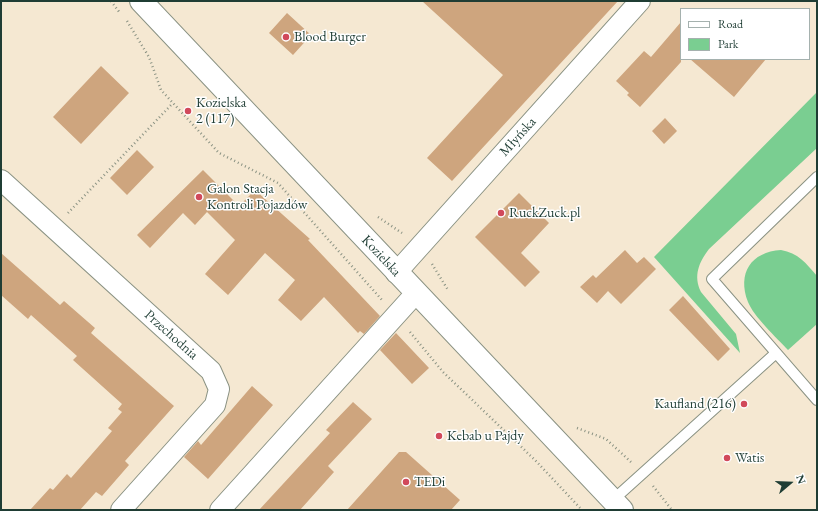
<!DOCTYPE html>
<html>
<head>
<meta charset="utf-8">
<style>
	body { margin:0 }
	#map { position:relative; width:818px; height:511px; overflow:hidden; background:#f5e8d2; font-family:"EB Garamond",serif }
	canvas { display:block }
	.frame { position:absolute; inset:0; border:2px solid #1f3d34; pointer-events:none }
	.legend { position:absolute; left:680px; top:8px; width:130px; height:52px; box-sizing:border-box; background:#fff; border:1px solid #a5b1ae; margin:0; padding:5px 7px; list-style:none; font-size:12px; color:#1f3d34 }
	.legend li { display:flex; align-items:center; gap:8px; height:20px }
	.legend b { width:20px; border:1px solid #a5b1ae }
	.north { position:absolute; left:770px; top:463px; width:40px; height:40px; -webkit-text-stroke:3px #fff; paint-order:stroke; rotate:71deg; font-size:11px; font-weight:700; line-height:16px; text-align:center; color:#1f3d34 }
	.north::after { content:''; display:block; margin:auto; width:14px; height:18px; background:#1f3d34; clip-path:polygon(50% 0,100% 100%,50% 72%,0 100%) }
</style>
</head>
<body>
<div id="map">
<canvas width="818" height="511"></canvas>
<div class="frame"></div>
<ul class="legend">
<li><b style="height:5px;background:#fff"></b>Road</li>
<li><b style="height:11px;background:#7ace91"></b>Park</li>
</ul>
<div class="north">N</div>
</div>
<script>
const c = document.querySelector('canvas').getContext('2d');
c.lineJoin = 'round';
function fill(path, color) {
  c.fillStyle = color;
  c.fill(path, 'evenodd');
}
function stroke(path, color, width, dash) {
  c.strokeStyle = color;
  c.lineWidth = width;
  c.lineCap = dash ? 'butt' : 'round';
  c.setLineDash(dash || []);
  c.stroke(path);
}
function label(font, color, halo, rows, align = 'center') {
  c.font = font + ' "EB Garamond",serif';
  c.lineWidth = 3;
  c.setLineDash([]);
  c.textBaseline = 'middle';
  c.strokeStyle = halo;
  c.fillStyle = color;
  for (const [text, x, y, turn = 0] of rows) {
    c.save();
    c.translate(x, y);
    c.rotate((+turn || 0) * Math.PI / 180);
    c.textAlign = isNaN(turn) ? turn : align;
    if (halo) c.strokeText(text, 0, 0);
    c.fillText(text, 0, 0);
    c.restore();
  }
}
fill(new Path2D(`
	M817,92V148L709,249C699,262 693,276 701,292L736,334L740,353L654,257Z
	M781,250C798,253 806,263 817,276V324L788,350C776,337 754,317 748,302C737,273 751,252 781,250Z`), '#7ace91');
fill(new Path2D(`
	M422,1H618L452,181L427,158L503,75Z
	M287,13L311,35L293,55L269,33Z
	M681,22V62L640,107L627,95L629,93L616,81L644,51L651,57Z
	M690,59H766L734,97Z
	M101,66L129,93L81,144L53,117Z
	M665,118L677,131L664,144L652,131Z
	M137,150L154,167L127,195L110,178Z
	M203,170L239,206L255,190L310,239L308,240L380,316L364,334L360,331L358,333L324,297L301,321L278,300L295,280L265,253L228,295L205,274L235,240L207,212L195,225L183,213L150,248L137,235Z
	M519,193L549,223L521,253L540,272L525,287L475,237Z
	M625,250L637,263L644,257L656,269L621,304L608,291L597,303L580,287L593,275L596,278Z
	M1,253L60,305L64,301L95,328L91,333L174,406L125,461L129,465L102,496L96,492L80,510H30L50,488L53,490L67,474L71,478L112,431L108,428L122,412L118,409L122,404L73,360L77,356L31,315L28,319L1,295Z
	M683,296L730,349L718,361L669,310Z
	M396,333L429,368L412,384L380,350Z
	M252,386L273,405L208,479L184,457L198,441L201,445Z
	M353,402L372,419L328,466L334,472L300,510H259L330,433L326,430Z
	M399,452H406L460,500L451,510H347Z`), '#cea57e');
const lane = new Path2D(`
	M817,177L712,279L817,400
	M613,500L776,353`);
const street = new Path2D(`
	M1,180L211,371L219,389L215,405L121,510
	M396,273L640,1
	M220,510L416,293`);
const secondary = new Path2D(`
	M141,1L622,510`);
stroke(lane, '#8a9283', 12);
stroke(street, '#8a9283', 22);
stroke(secondary, '#8a9283', 24);
stroke(new Path2D(`
	M111,1L120,13
	M127,21L149,57L161,90L219,153L278,183L382,300
	M68,213L173,103
	M378,217L402,233
	M432,264L448,290
	M410,332L443,372L535,460L582,510
	M577,428L606,439L631,462
	M653,486L672,510`), '#8a9283', 2.5, [1, 3]);
stroke(lane, '#fff', 10);
stroke(street, '#fff', 20);
stroke(secondary, '#fff', 22);
for (const [x, y, r, color] of [
	[286,37,4,"#d1495b"],
	[188,111,4,"#d1495b"],
	[199,197,4,"#d1495b"],
	[501,213,4,"#d1495b"],
	[744,404,4,"#d1495b"],
	[439,436,4,"#d1495b"],
	[727,458,4,"#d1495b"],
	[406,482,4,"#d1495b"]
]) {
  const dot = new Path2D();
  dot.arc(x, y, r, 0, 2 * Math.PI);
  c.fillStyle = color;
  c.fill(dot);
  stroke(dot, '#fff', 1.5);
}
label('14px', '#1f3d34', '#fff', [
	["Blood Burger",294,37],
	["Kozielska",196,103],
	["2 (117)",196,119],
	["Galon Stacja",207,189],
	["Kontroli Pojazdów",207,205],
	["RuckZuck.pl",509,213],
	["Kaufland (216)",736,404,"right"],
	["Kebab u Pajdy",447,436],
	["Watis",735,458],
	["TEDi",414,482]
], 'left');
label('14px', '#1f3d34', '#fff', [
	["Młyńska",518,137,-48],
	["Kozielska",381,256,47],
	["Przechodnia",171,335,42]
]);
</script>
</body>
</html>
